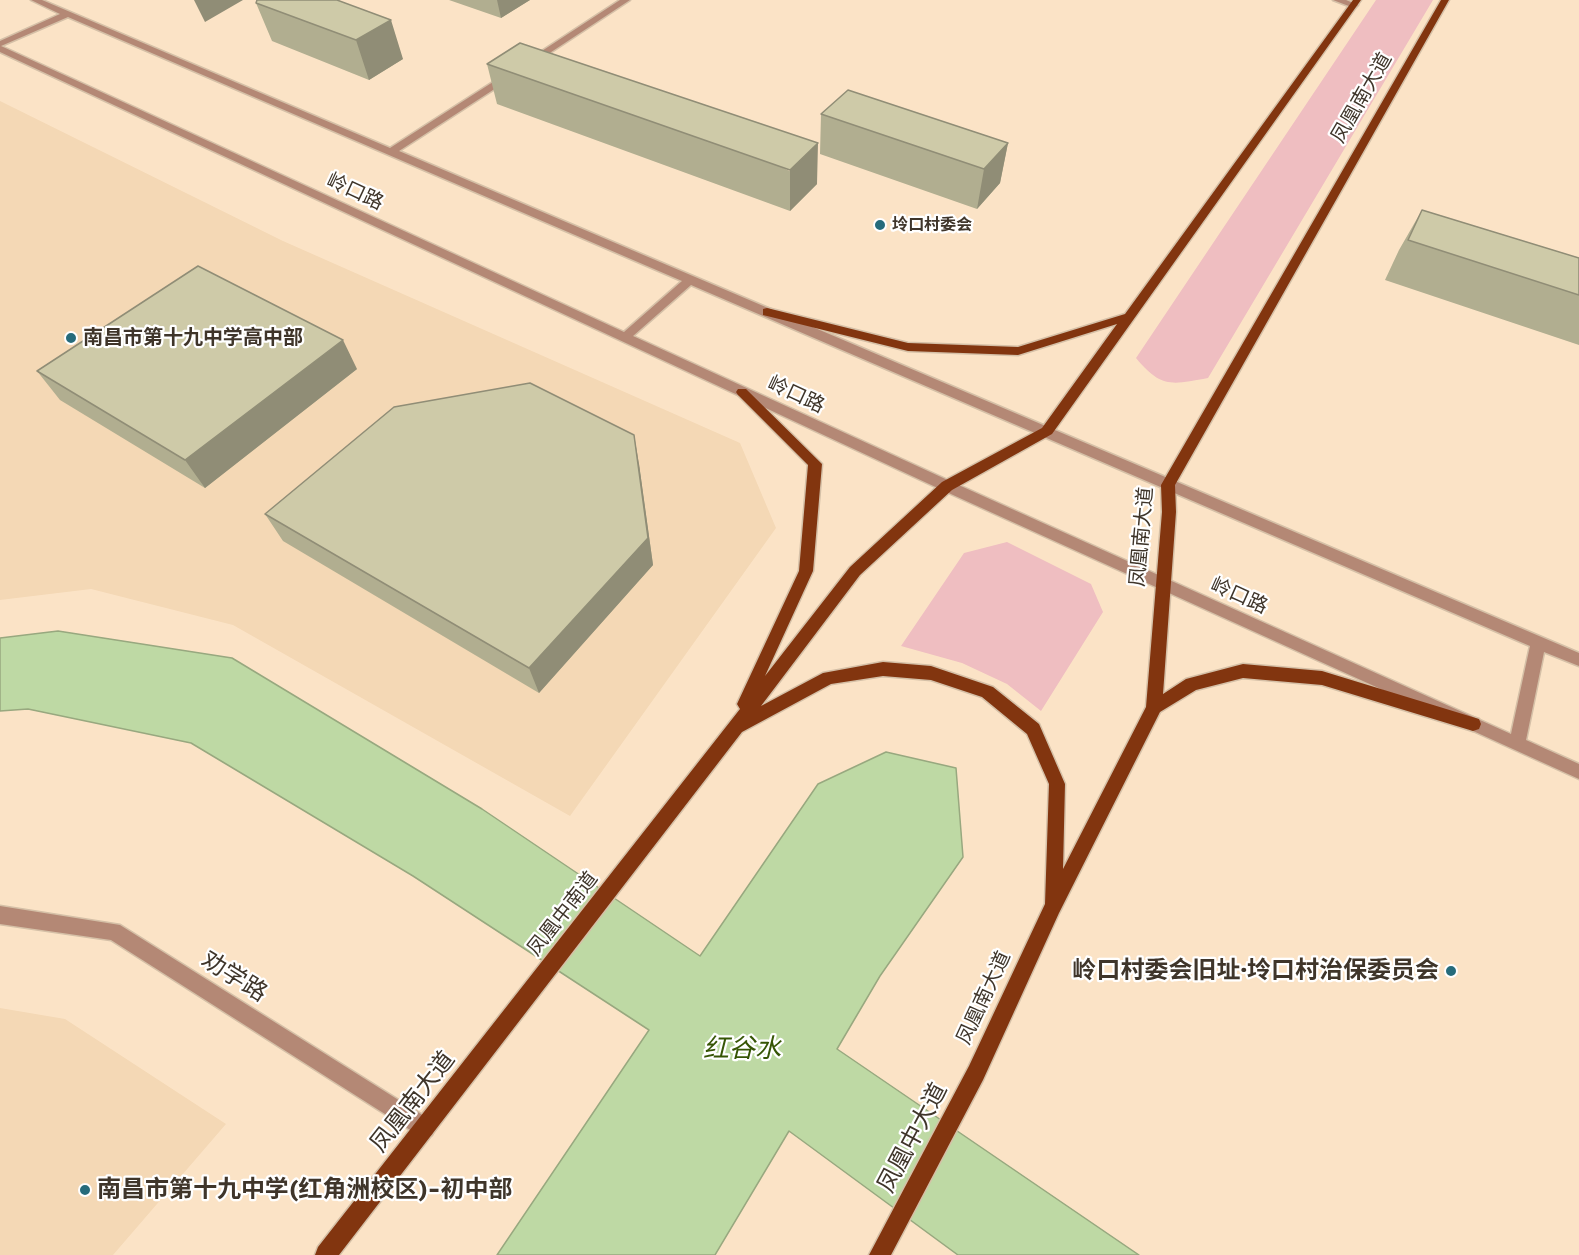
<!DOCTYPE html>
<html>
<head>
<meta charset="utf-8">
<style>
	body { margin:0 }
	canvas { display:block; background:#fbe3c6 }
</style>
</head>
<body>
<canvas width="1579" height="1255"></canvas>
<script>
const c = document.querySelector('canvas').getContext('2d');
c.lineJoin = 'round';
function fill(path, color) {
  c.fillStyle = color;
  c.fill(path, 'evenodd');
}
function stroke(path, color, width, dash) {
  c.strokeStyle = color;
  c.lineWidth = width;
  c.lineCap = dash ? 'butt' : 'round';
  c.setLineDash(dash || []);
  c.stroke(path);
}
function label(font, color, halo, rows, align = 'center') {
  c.font = font + ' "Work Sans","Noto Sans SC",sans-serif';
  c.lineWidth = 4.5;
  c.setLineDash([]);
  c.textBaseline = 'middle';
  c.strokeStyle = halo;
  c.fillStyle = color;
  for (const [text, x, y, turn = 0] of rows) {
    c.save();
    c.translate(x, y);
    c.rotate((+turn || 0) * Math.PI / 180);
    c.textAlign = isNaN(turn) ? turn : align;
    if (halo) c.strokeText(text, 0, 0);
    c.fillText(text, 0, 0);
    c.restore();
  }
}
fill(new Path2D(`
	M0,101L283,241L740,443L776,528L570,816L233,625L91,589L0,600Z
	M0,1008L65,1019L226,1124L113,1255H0Z`), '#f4d8b5');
fill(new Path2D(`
	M1376,0H1433L1208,378C1171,385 1161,388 1136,358Z
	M1007,542L1091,584L1103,612L1041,711L1007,684L962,663L901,646L964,553Z`), '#efbec1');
const water = new Path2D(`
	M58,631L232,658L482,809L700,956L818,784L886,752L956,768L963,857L880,976L837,1049L1139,1255H958L789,1131L715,1255H497L649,1030L413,876L191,743L28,709L0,711V638Z`);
fill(water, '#bed9a4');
stroke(water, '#98a87f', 1.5);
const minor = new Path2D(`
	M31,0H42L390,148L507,73H513V77L399,151L1579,653V666L1544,652L1526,740L1579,764V779L942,490L0,52V41L60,14ZM68,17L682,281L624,332L1,46ZM691,285L1530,646L1511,734L952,482L633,336Z
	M620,0H630L533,64L525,62Z
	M1333,0H1346L1358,5L1354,8Z
	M0,906L120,925L432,1121L435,1128L432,1135L425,1138L418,1135L111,940L0,924Z`);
const major = new Path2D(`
	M1353,0H1361L1052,434L952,490L860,575L761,706L823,673L883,662L931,666L993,687L1039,724L1065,784L1063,869L1146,707L1162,512L1161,485L1441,0H1449L1175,485L1176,512L1163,694L1186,679L1243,664L1322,671L1479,719L1481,724L1479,729L1473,731L1322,685L1243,678L1196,690L1160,712L1059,913L983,1080L891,1255H869L969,1066L1045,904L1049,784L1027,734L982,697L931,680L883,676L831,684L742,732L339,1255H315L318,1247L740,709L737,704L799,571L808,465L738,395L736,392L738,389H746L822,464L813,571L765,676L850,567L942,482L1042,428L1117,324L1018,355L908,351L763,315V309L767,308L908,343L1018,347L1125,314Z`);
stroke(minor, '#d5c0a7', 3);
stroke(major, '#d5c0a7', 3);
fill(minor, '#b48875');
fill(major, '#82350f');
fill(new Path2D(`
	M257,0L403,59L369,80L272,41L256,3Z
	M449,0H530L501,18Z
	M520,43L817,184L790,211L497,104L487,64Z
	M821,114L1008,143L1000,183L977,209L820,154Z
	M1422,210L1579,258V345L1385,280L1399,250Z
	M357,369L205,488L60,400L37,371Z
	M639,464L653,565L539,693L283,541L265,514Z`), '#b1ae90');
fill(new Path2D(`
	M194,0H243L205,22Z
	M497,0H530L501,18Z
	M391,20L403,59L369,80L356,40Z
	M818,143L817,184L790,211V170Z
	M1008,143L1000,183L977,209L984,169Z
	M343,340L357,369L205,488L185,460Z
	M634,435L639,464L653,565L539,693L529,668Z`), '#908d76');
const building = new Path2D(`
	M257,0H337L391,20L356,40L256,3Z
	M520,43L818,143L790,170L487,64Z
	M848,90L1008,143L984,169L821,114Z
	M1422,210L1579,258V295L1408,240Z
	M198,266L343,340L185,460L37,371Z
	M530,383L634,435L648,538L529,668L265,514L394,407Z`);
fill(building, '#cecaa8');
stroke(building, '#908d76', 1.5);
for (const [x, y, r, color] of [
	[880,225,6,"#266b7b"],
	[71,338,6,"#266b7b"],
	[1451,971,6,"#266b7b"],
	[85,1190,6,"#266b7b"]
]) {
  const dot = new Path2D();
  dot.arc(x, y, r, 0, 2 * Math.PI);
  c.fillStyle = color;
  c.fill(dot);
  stroke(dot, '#fff', 2);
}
label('bold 16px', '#3f352a', '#fff', [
	["坽口村委会",892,225]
], 'left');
label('20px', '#3f352a', '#fff', [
	["凤凰南大道",1362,98,-60],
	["岭口路",355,192,25],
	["岭口路",796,395,25],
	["凤凰南大道",1142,537,-85],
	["岭口路",1239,596,24],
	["凤凰中南道",563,914,-52],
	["凤凰南大道",984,998,-65]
]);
label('bold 20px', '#3f352a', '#fff', [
	["南昌市第十九中学高中部",83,338]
], 'left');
label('bold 24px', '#3f352a', '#fff', [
	["岭口村委会旧址·坽口村治保委员会",1439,971],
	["南昌市第十九中学(红角洲校区)-初中部",97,1190,"left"]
], 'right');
label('24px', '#3f352a', '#fff', [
	["劝学路",234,977,32],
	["凤凰南大道",413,1102,-52],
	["凤凰中大道",913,1138,-62]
]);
label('italic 26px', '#365505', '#fff', [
	["红谷水",742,1049]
]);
</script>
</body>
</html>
